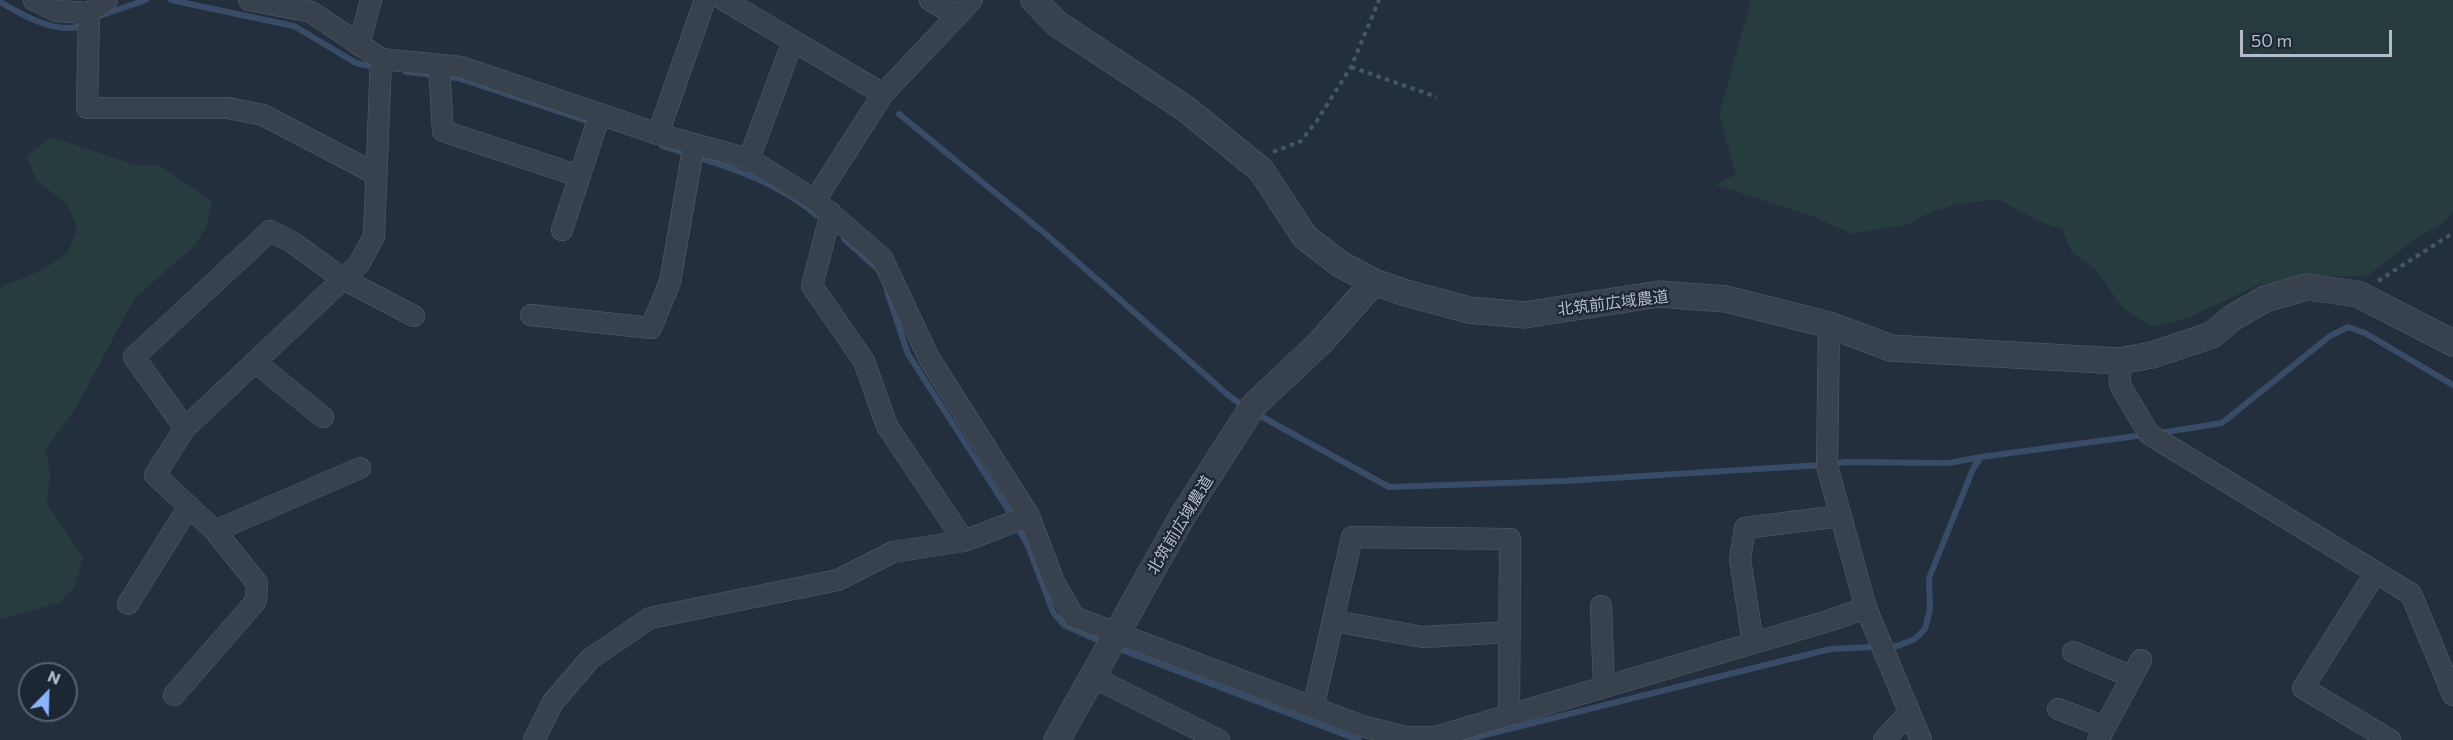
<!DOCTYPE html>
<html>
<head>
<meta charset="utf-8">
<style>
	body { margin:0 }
	#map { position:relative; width:2453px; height:740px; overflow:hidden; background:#242f3e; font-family:Commissioner,sans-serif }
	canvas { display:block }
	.north { position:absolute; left:18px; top:662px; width:60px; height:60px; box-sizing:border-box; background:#1d2633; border:2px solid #59626f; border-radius:50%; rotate:23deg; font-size:16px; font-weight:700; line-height:24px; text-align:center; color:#b4bcc9 }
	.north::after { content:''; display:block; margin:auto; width:21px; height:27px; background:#8ab4f8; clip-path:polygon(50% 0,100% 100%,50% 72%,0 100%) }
	.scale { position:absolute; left:2240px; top:30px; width:152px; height:27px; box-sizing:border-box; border:3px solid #b4bcc9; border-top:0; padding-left:8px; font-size:18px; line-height:21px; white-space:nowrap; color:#b4bcc9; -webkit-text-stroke:4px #1d2633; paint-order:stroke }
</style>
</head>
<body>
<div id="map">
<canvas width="2453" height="740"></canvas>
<div class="north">N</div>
<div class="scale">50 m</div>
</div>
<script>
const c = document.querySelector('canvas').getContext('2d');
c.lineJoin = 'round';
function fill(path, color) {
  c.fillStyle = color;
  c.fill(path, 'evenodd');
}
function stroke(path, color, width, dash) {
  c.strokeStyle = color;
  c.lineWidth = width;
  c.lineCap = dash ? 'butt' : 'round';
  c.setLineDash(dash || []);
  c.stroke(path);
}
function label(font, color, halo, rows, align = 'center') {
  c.font = font + ' Commissioner,"Noto Sans JP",sans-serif';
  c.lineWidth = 4.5;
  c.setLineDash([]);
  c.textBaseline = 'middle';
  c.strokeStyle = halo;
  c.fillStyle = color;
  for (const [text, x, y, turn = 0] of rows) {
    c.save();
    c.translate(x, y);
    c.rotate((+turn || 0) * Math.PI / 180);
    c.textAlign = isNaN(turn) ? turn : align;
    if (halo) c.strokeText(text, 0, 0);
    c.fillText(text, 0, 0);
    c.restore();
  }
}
fill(new Path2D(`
	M1751,0H2453V212L2444,222L2414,240L2366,277L2335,276L2258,285L2188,318L2152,327L2123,308L2094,268L2072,253L2062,229L2044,223L1997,199L1954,205L1931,212L1909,224L1852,234L1814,217L1716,185L1736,174L1719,115Z
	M52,137L135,165H159L212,201L206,227L194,246L134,299L79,403L46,449L50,475L47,504L83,557L74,588L59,603L0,619V289L3,286L43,270L68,252L77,228L68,205L37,181L27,156Z`), '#263c3f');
stroke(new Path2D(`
	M171,0L294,26L356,63L378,68
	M0,2C22,15 60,37 85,24
	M102,15L146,0
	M406,72L458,78L587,121
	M899,114L1048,236L1228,395L1246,408
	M662,146C715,163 773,178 816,215
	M844,239L879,270
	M887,291L908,354L1007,508L1028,546L1053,612L1064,625L1104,643
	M1255,413L1389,487L1563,481L1822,465
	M2160,433L2222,423L2330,336L2348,327L2365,333L2453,385
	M1832,464L1846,462L1949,463L1981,457
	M1117,648L1359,740
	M1465,740L1830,649L1897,646L1915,639L1925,629L1930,609L1929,578L1973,469L1981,457L2144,435`), '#394c67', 6);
const minor = new Path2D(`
	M34,0L56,11L89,13L107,0
	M249,0L311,12L381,59L461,67L658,134L749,159L815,200L882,258L929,358L1029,516L1054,582L1074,617L1362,726L1405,737H1435L1828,621L1866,608
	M724,0L883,94
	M930,0L957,16
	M89,13L87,108H228L263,115L376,174
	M359,45L371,0
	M439,65L443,131L579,176
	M658,134L705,0
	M749,159L793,41
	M815,200L883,94L972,0
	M831,213L812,286L864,361L887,426L964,541
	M562,230L600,114
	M531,315L651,328L670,282L694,144
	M1829,325L1827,466L1866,608L1921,740
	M2119,361L2120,385L2149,434L2411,594L2453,695
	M255,362L323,417
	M185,428L134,357L270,231L292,242L343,279L414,316
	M360,468L215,531L155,475L185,428L359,264L374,236L381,59
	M2376,572L2303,688L2390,740
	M128,604L189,506
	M1601,606L1604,687
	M1334,621L1423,637L1510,632
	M1753,643L1740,559L1745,528L1840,516
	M2073,652L2132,677
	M1093,677L1219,740
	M174,695L256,601L257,583L215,531
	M1313,708L1352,537L1510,539L1509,715
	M2058,709L2105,727
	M534,740L553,702L590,659L650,618L838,580L893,552L964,541L1029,516
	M1884,740L1909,713
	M2098,740L2141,660`);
const tertiary = new Path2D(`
	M1034,0L1056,23L1186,109L1261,170L1305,237L1340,264L1374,282L1406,293L1469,310L1524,315L1659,294L1726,299L1829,325L1891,348L2119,361L2152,355L2212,335L2232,318L2265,299L2307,287L2358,294L2453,343
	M1057,740L1182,517L1253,406L1320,343L1374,282`);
stroke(minor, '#565f6c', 22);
stroke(tertiary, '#565f6c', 27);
stroke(new Path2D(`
	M1351,67L1437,97
	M1273,152L1301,141L1316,122L1351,67L1379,0
	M2378,281L2453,233`), '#44595c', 4, [4.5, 4.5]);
stroke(minor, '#38414e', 21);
stroke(tertiary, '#38414e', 26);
label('16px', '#b4bcc9', '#1d2633', [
	["北筑前広域農道",1613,303,-7],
	["北筑前広域農道",1180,525,-59]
]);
</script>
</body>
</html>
